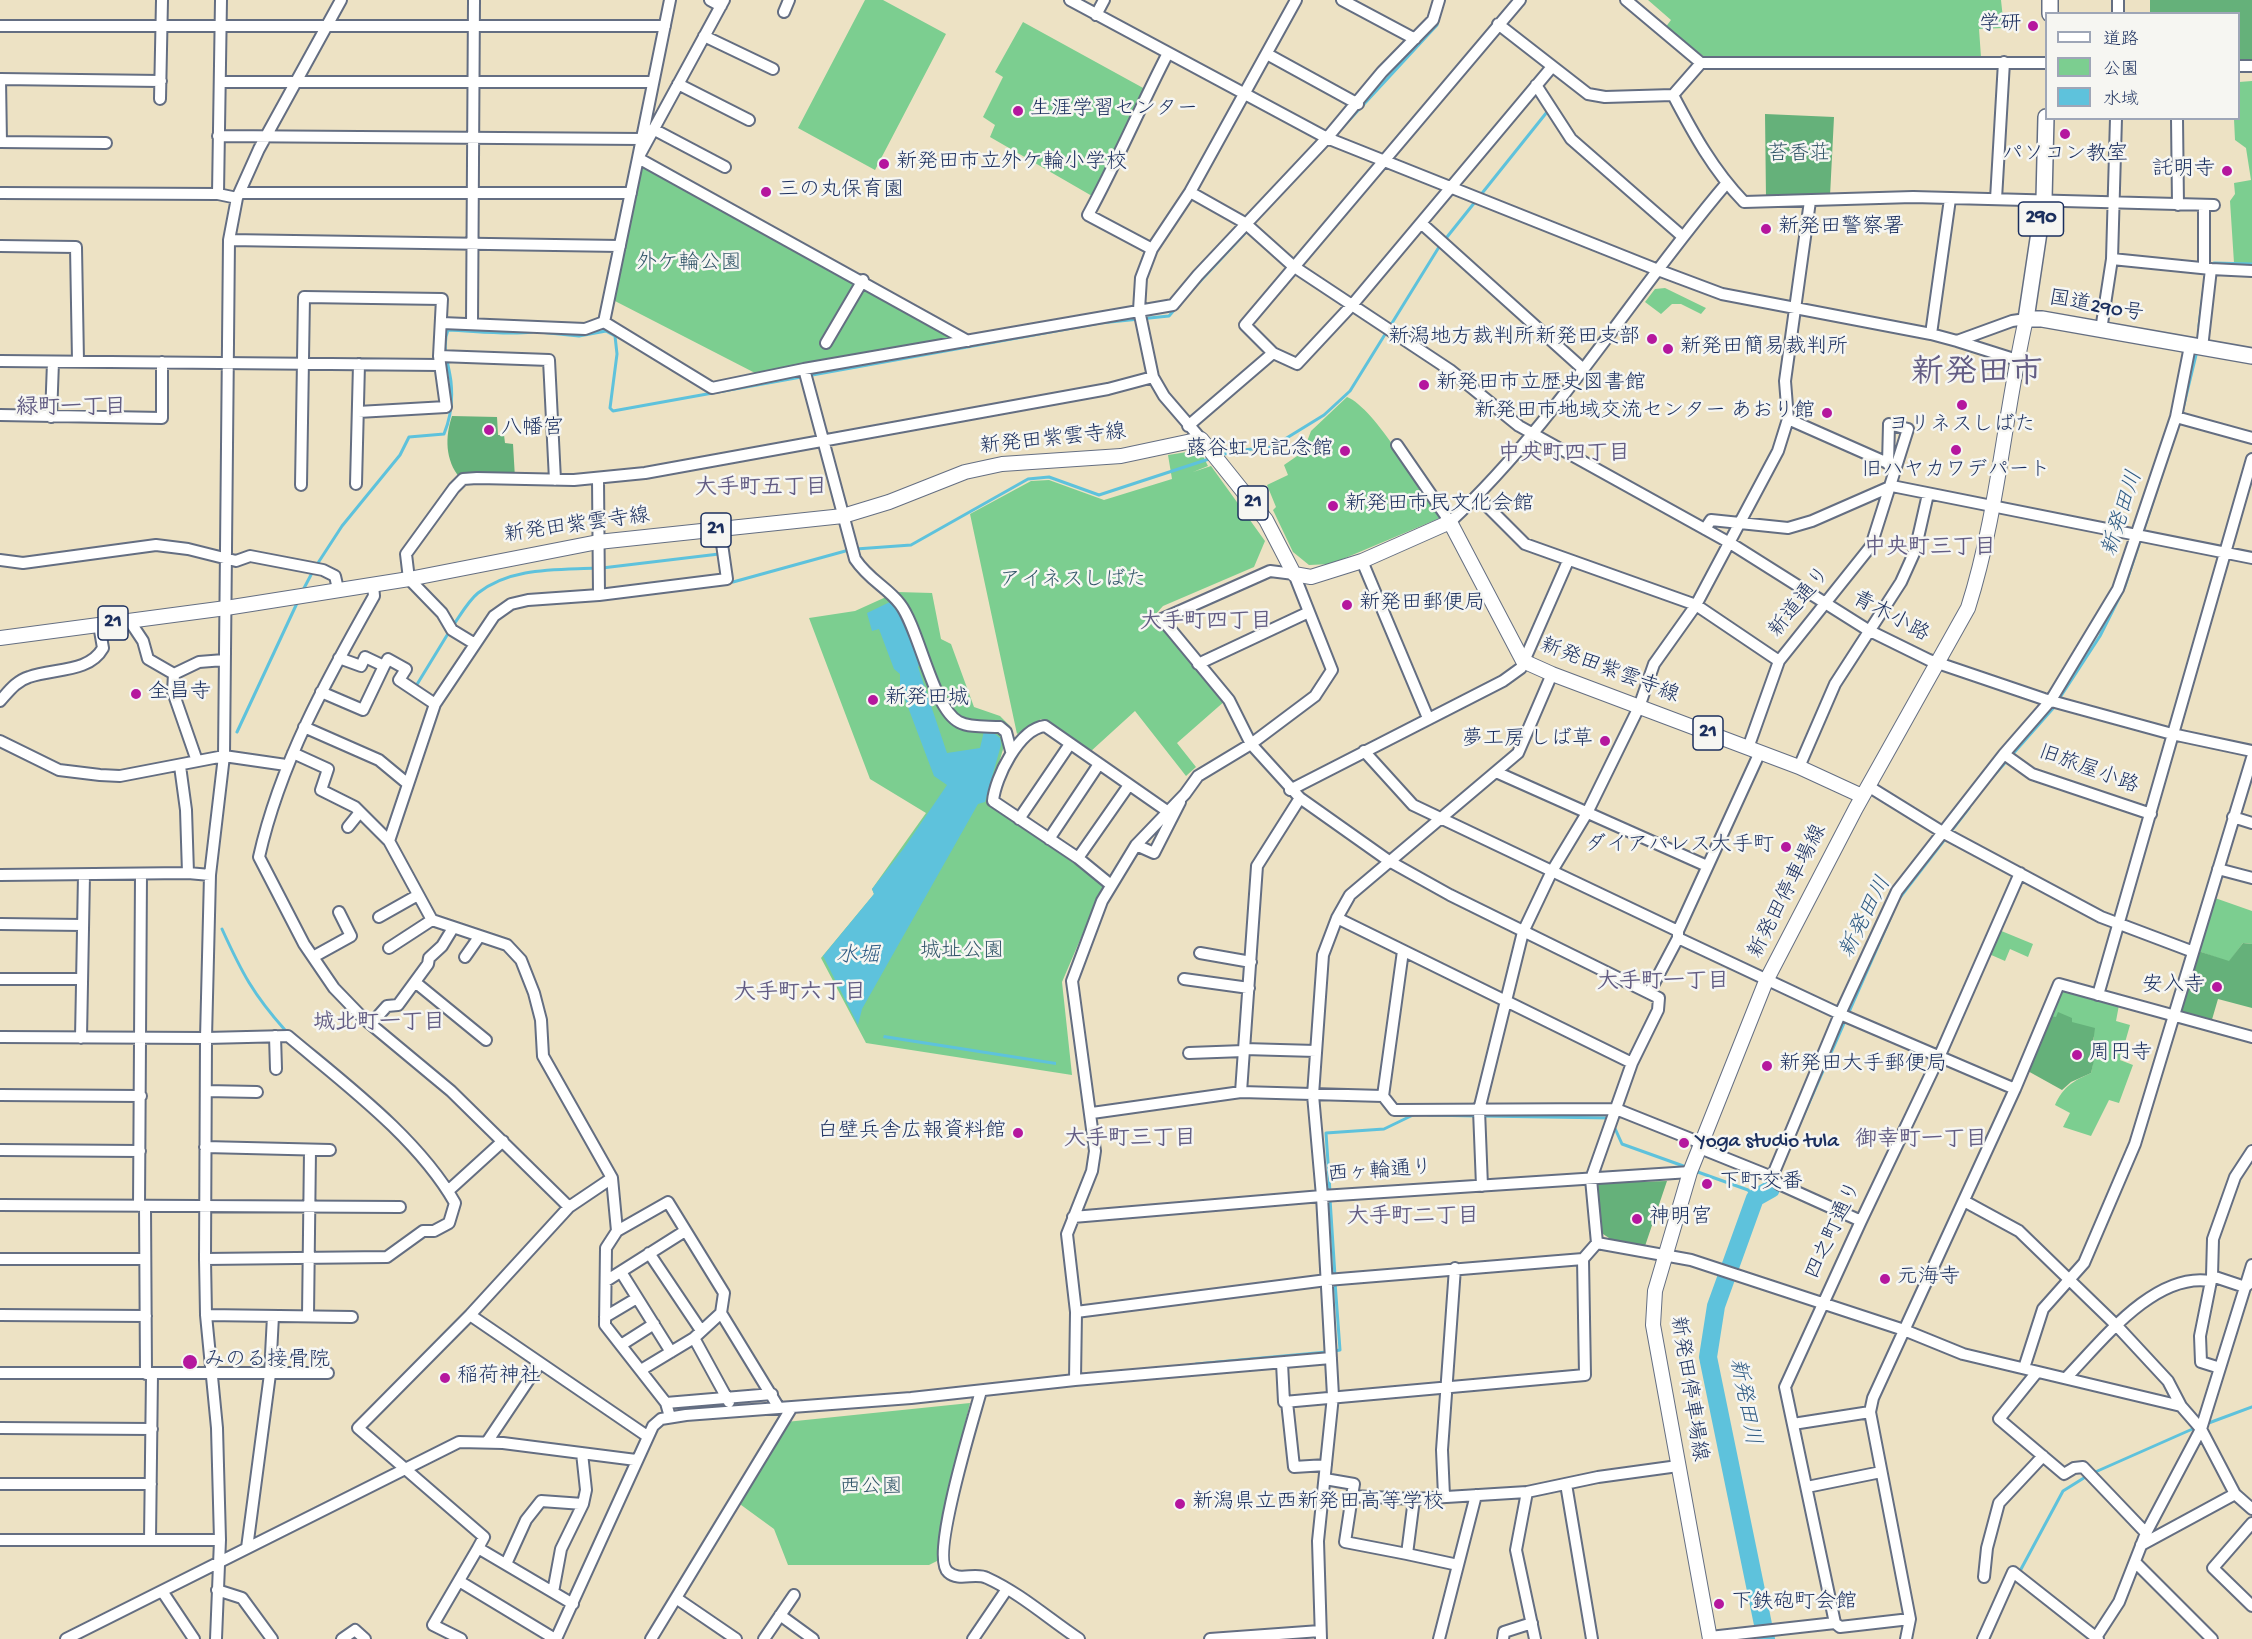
<!DOCTYPE html>
<html>
<head>
<meta charset="utf-8">
<style>
	body { margin:0 }
	#map { position:relative; width:2252px; height:1639px; overflow:hidden; background:#ede2c4; font-family:"Gochi Hand","Klee One",sans-serif }
	canvas { display:block }
	.legend { position:absolute; left:2045px; top:12px; width:195px; height:108px; box-sizing:border-box; background:#f6f6f2; border:2px solid #9ea6b7; margin:0; padding:8px 10px; list-style:none; font-size:18px; color:#1b2f5e }
	.legend li { display:flex; align-items:center; gap:12px; height:30px }
	.legend b { width:30px; border:2px solid #9ea6b7 }
</style>
</head>
<body>
<div id="map">
<canvas width="2252" height="1639"></canvas>
<ul class="legend">
<li><b style="height:8px;background:#fff"></b>道路</li>
<li><b style="height:16px;background:#7cce90"></b>公園</li>
<li><b style="height:16px;background:#5ec2dc"></b>水域</li>
</ul>
</div>
<script>
const c = document.querySelector('canvas').getContext('2d');
c.lineJoin = 'round';
function fill(path, color) {
  c.fillStyle = color;
  c.fill(path, 'evenodd');
}
function stroke(path, color, width, dash) {
  c.strokeStyle = color;
  c.lineWidth = width;
  c.lineCap = dash ? 'butt' : 'round';
  c.setLineDash(dash || []);
  c.stroke(path);
}
function label(font, color, halo, rows, align = 'center') {
  c.font = font + ' "Gochi Hand","Klee One",sans-serif';
  c.lineWidth = 5;
  c.setLineDash([]);
  c.textBaseline = 'middle';
  c.strokeStyle = halo;
  c.fillStyle = color;
  for (const [text, x, y, turn = 0] of rows) {
    c.save();
    c.translate(x, y);
    c.rotate((+turn || 0) * Math.PI / 180);
    c.textAlign = isNaN(turn) ? turn : align;
    if (halo) c.strokeText(text, 0, 0);
    c.fillText(text, 0, 0);
    c.restore();
  }
}
fill(new Path2D(`
	M865,0H883L946,34L875,170L798,128Z
	M1648,0H2001L2004,28L1979,29L1981,57L1706,58L1665,28L1671,20Z
	M1023,22L1145,89L1127,124L1123,144L1092,196L990,137L995,125L983,117L1003,77L995,72Z
	M2252,81V264L2234,263L2230,201L2235,194L2234,183L2251,180L2246,148L2235,140L2234,119L2238,118L2239,82Z
	M642,162L953,338L757,374L613,300Z
	M1665,288L1706,308L1701,314L1681,304H1672L1661,314L1645,302L1655,289Z
	M1347,397C1375,408 1422,490 1440,518L1331,564L1309,565L1293,552L1273,510L1276,507L1267,485L1288,475L1284,465L1303,452L1311,431Z
	M1187,452L1203,456L1208,466L1193,472L1211,466L1265,541L1254,567L1163,606L1154,616L1226,700L1177,743L1196,767L1186,776L1135,711L1090,752L1041,719L1017,734L970,514L1031,481L1049,480L1104,500L1172,479L1168,455Z
	M897,592L932,593L941,639L951,644L974,707L1000,716L1010,726L987,803L1104,884L1062,982L1072,1075L866,1043L821,958L874,894L872,889L926,813L870,779L809,618L855,611Z
	M2215,898L2252,911V944L2243,943L2229,962L2198,951Z
	M1999,930L2033,944L2028,957L2010,949L2005,961L1989,954Z
	M2063,991L2119,1005L2116,1021L2130,1025L2120,1060L2133,1065L2119,1103L2109,1100L2091,1136L2063,1127L2070,1113L2055,1105C2063,1087 2073,1081 2091,1073L2097,1044L2093,1043L2094,1037L2071,1022L2050,1016Z
	M970,1403L948,1493L937,1561L929,1565H788L774,1529L737,1502L786,1422Z`), '#7cce90');
fill(new Path2D(`
	M2150,0H2252V66H2239L2238,14L2150,13Z
	M1765,114L1834,117L1830,196L1766,198Z
	M452,416L497,417L498,435H504L505,443L513,444L515,478H460C445,460 445,437 452,416Z
	M2243,943L2252,944V1008L2218,999L2211,1023L2182,1014L2179,1008L2198,951L2229,961Z
	M2058,1012L2072,1018V1022L2095,1028L2093,1043L2098,1044L2091,1073L2071,1082L2062,1090L2026,1070L2050,1016L2056,1017Z
	M1667,1181L1644,1249L1618,1244L1600,1232L1598,1183Z`), '#65b17a');
fill(new Path2D(`
	M890,602L902,618L920,663L918,667L947,753L980,748L984,731H991L1000,738L1001,745L985,802L978,804L862,1009L858,1025L823,956L874,894L872,889L904,848L947,785L934,776L900,686V674L894,669L879,629L872,631L867,613Z
	M884,1035L1056,1062V1065L883,1038Z`), '#5ec2dc');
stroke(new Path2D(`
	M1340,130L1437,25L1439,16
	M2210,266L2214,263L2252,264
	M1191,291L1248,230
	M2199,326L2206,271
	M539,332L579,336L606,331L615,336L617,354L610,408L613,411L1100,323L1169,316L1175,309
	M2181,417L2197,351
	M1219,456L1233,451L1272,447L1324,415L1350,391L1439,247L1547,112
	M856,549L911,545L1028,479L1049,477L1099,495L1212,458
	M316,566L342,526L400,455L409,437L444,434C451,417 453,401 451,382C449,364 441,347 448,330C476,331 505,335 532,332
	M602,568L719,554
	M733,582L849,550
	M302,592L313,571
	M452,627C460,616 468,601 478,593C511,567 556,570 596,568
	M416,686L449,632
	M2059,699L2100,636L2125,586L2176,432
	M237,732L298,601
	M1989,781L2056,705
	M1898,900L1969,808
	M222,929C242,973 253,994 285,1030
	M1428,1115L1476,1116
	M1482,1116L1610,1118
	M1613,1124L1622,1144L1689,1168
	M1794,1137L1893,912
	M1695,1171L1748,1190L1755,1198
	M1330,1192L1326,1133L1384,1129L1413,1115
	M1330,1199L1335,1276
	M1334,1351L1340,1350L1335,1282
	M1196,1364L1327,1352
	M2206,1424L2252,1407
	M2093,1473L2197,1427
	M2013,1584L2063,1491L2087,1476`), '#5ec2dc', 3);
stroke(new Path2D(`
	M1766,1639L1708,1357L1716,1306L1755,1198L1771,1189`), '#5ec2dc', 18);
const minor = new Path2D(`
	M221,0L218,194L237,198
	M670,0L638,158L968,341
	M710,0L721,6
	M1070,0L1327,138L1658,270L1722,294L1931,334L1957,341L2012,321L2026,319
	M1342,0L1415,39
	M1520,0L1245,325L1273,353L1297,364L1353,304L1551,68
	M1626,0L1701,63H2046
	M784,12L789,0
	M2118,14V0
	M1096,15L1104,0
	M1498,24L1588,94L1605,97L1673,95L1701,63
	M0,26H665
	M704,36L773,69
	M1267,54L1358,104
	M2238,66H2252
	M0,79L161,81
	M0,79L1,142
	M220,82H653
	M678,84L749,120
	M1536,85L1571,139L1682,236
	M1673,95C1693,133 1713,170 1744,202L1913,197L2214,205
	M160,99L162,0
	M2177,118L2178,205
	M653,129L725,167
	M218,136L642,139
	M0,142L106,143
	M1190,192L1245,223L1293,266L1450,370L1519,426L1730,543L1868,630L1929,660L2044,699L2172,734L2252,751
	M0,193L218,194
	M241,193H631
	M1996,199L2004,62
	M2204,206V267
	M1421,223L1582,368
	M229,240L620,246
	M0,246L76,247L78,361
	M1152,249L1088,215C1117,162 1140,107 1168,53
	M2112,259L2211,269
	M604,322L712,388L804,369L1173,305L1198,275L1327,138L1382,72L1433,20L1439,0
	M604,322L638,158L724,0
	M442,323L585,329L604,322
	M472,324L474,0
	M2101,330L2112,259L2116,118
	M1931,334L1950,199
	M1957,341L2017,360
	M826,343L863,280
	M2202,348L2211,269L2252,271
	M439,356L549,360L555,480
	M0,361L440,365
	M804,369L855,559C869,580 887,587 900,604C919,628 933,709 959,722C970,728 988,726 1000,727L1006,732L1011,751
	M0,415L162,418V362
	M51,417L53,362
	M2176,417L2252,438
	M1788,419L1892,465
	M1188,426L1273,353
	M1201,439L1164,396L1153,377L1139,310L1141,278L1152,249L1190,192L1296,0
	M1397,445L1450,522C1557,422 1632,294 1726,184
	M598,479L599,595
	M356,484L359,364
	M301,485L304,297L442,299L439,356L446,407L358,412
	M1477,496L1525,544L1696,605L1779,661
	M1705,529L1711,520L1788,528L1812,521L1892,486L2252,558
	M0,560L23,563L156,545L188,549L236,561L250,556L323,570L335,576L338,589
	M1362,561L1428,718
	M373,585L374,596C327,679 280,763 259,857L304,944L334,988L362,1017L451,1091L569,1207
	M129,620L143,641L148,659L174,674
	M475,644L452,630L442,613L409,579L406,554L454,488L463,479L477,478L574,480L645,473L1108,389L1153,377
	M339,658L361,666L365,657L384,666L388,659L406,669L399,680L435,704
	M1198,664L1309,612
	M321,692L363,710L384,666
	M0,701C9,691 16,681 29,677C54,668 89,673 103,648L99,625
	M304,727L379,760L408,784
	M0,741L59,770L100,775L120,776L224,756L286,765
	M1748,748L1779,661L1871,546L1908,429L1889,424L1888,464
	M1364,751L1413,805L1678,931
	M293,753L328,769L321,790L355,807L389,841
	M2004,754L2032,774L2151,814
	M197,761L173,692L174,674L199,662L224,660
	M180,766L186,810L188,873
	M1799,767L1835,684L1901,582L1915,551L1928,494
	M1496,772L1707,866
	M1868,786L1944,833L2101,917L2191,951
	M1290,790L1503,681L1521,668L1568,561
	M2233,817L2252,823
	M1019,819L1070,744
	M348,827L360,812
	M1049,839L1099,764
	M1136,845L1154,853L1180,802
	M1078,858L1129,785
	M2218,869L2252,878
	M0,875L188,873L210,875
	M1111,885L1078,858L993,801C995,778 1019,729 1045,726L1167,811
	M379,917L418,895
	M1337,918L1632,1063
	M0,924L83,925
	M1678,938L1840,1014L2015,1089
	M389,948L432,920
	M1200,953L1251,962
	M313,957L351,936L339,912
	M465,957L479,937
	M0,979H82
	M1184,979L1249,988
	M415,982L486,1040
	M1649,993L1678,938V931L1760,752
	M2098,995L2252,459
	M371,1024L387,1006L398,1005L428,964L429,958L442,946L453,928
	M275,1036L276,1069
	M0,1037L206,1038L288,1036C345,1084 418,1138 455,1203L449,1223L434,1231H423L387,1257L205,1259
	M81,1038L84,875
	M1244,1049L1316,1051
	M1189,1053L1244,1051
	M206,1091L257,1092
	M1241,1092L1257,866L1300,798
	M0,1095L141,1096
	M1383,1096L1403,951
	M1092,1113L1241,1092L1383,1096L1394,1110L1616,1109L1701,1143
	M205,1147L330,1150
	M1700,1148L1772,1177L1779,1184L1861,1221
	M0,1150L140,1151
	M1772,1177L1840,1014L1897,891L2004,754L2051,700L2118,589L2176,417L2190,346
	M1482,1186L1479,1110L1523,932L1552,871L1587,813L1639,707L1654,664L1696,605L1778,451L1788,419L1785,381L1810,201
	M448,1191L503,1141
	M1964,1201L2019,1231L2117,1326L2168,1381L2181,1406
	M0,1205L400,1207
	M139,1206L141,874
	M145,1206L146,1374
	M1073,1217L1322,1196L1690,1172
	M617,1231L668,1202L724,1293L721,1313L779,1408
	M649,1253L700,1329
	M0,1259H145
	M621,1272L671,1352
	M2212,1276L2245,1287L2250,1283
	M606,1281L685,1231
	M1076,1312L1327,1280L1583,1259L1597,1243L1691,1260L1904,1330L1963,1354L2181,1406L2201,1429L2235,1494L2252,1509
	M0,1315L146,1316
	M206,1315L352,1317
	M470,1315L647,1436
	M308,1316L310,1150
	M605,1317L637,1298
	M694,1338L729,1402
	M621,1345L654,1324
	M1282,1363L1284,1402L1585,1375L1583,1259
	M2024,1368L2043,1309L2084,1263L2135,1144L2252,758
	M2220,1368L2201,1362L2200,1336L2212,1276L2213,1239L2235,1177L2252,1151
	M641,1370L694,1338L721,1313
	M2037,1372L1999,1419L2064,1474L2074,1468L2083,1467L2146,1533
	M0,1373H328
	M2066,1378C2101,1342 2154,1272 2210,1281
	M1075,1380L1331,1358
	M981,1391C974,1417 930,1557 948,1572C959,1582 975,1572 987,1578C1020,1593 1049,1619 1079,1639
	M1287,1402L1294,1467L1326,1465
	M666,1403L772,1394
	M670,1417L666,1403L605,1325L606,1248L617,1231L612,1178L543,1056L541,1020L534,993L521,960L507,945L432,920L389,841L435,704L494,616L511,604L528,600L599,595L727,579L720,530
	M1793,1424L1870,1412
	M0,1428L152,1429
	M487,1442L540,1363
	M1325,1479L1354,1484L1352,1496L1414,1499L1527,1492L1598,1477L1678,1466
	M0,1484H151
	M1566,1484L1592,1639
	M1807,1487L1881,1472
	M1527,1492L1516,1550L1535,1639
	M1352,1496L1345,1542L1407,1554
	M1444,1496L1442,1450L1455,1268
	M1414,1499L1407,1554L1458,1565
	M2252,1523L2213,1568L2252,1606
	M0,1540H220
	M150,1540L152,1374
	M2141,1545L2235,1494
	M247,1548L270,1374L273,1316
	M2135,1562L2212,1639
	M506,1564L526,1520L541,1501L583,1504
	M1984,1577L1987,1548L1999,1503L2043,1456
	M459,1581L555,1639
	M217,1590L242,1598L272,1639
	M162,1591L194,1639
	M553,1592L561,1549L583,1504L586,1490L582,1453
	M676,1598L736,1639
	M573,1604L478,1548L484,1537L358,1428L470,1315L569,1207L612,1178
	M780,1615L813,1639
	M1835,1623L1785,1387L1861,1221L1940,1055L2020,873
	M1710,1637L1835,1623L1840,1627L1910,1619
	M66,1639L459,1442L503,1443L636,1460
	M216,1639L220,1540L217,1428L206,1315L205,1259L206,1038L210,875L224,756L229,240L237,198L259,149L341,0
	M342,1639L355,1630L365,1639
	M461,1639L433,1625L478,1548
	M556,1639L653,1426L661,1419L686,1415L911,1398L1075,1380L1076,1312L1067,1234L1092,1171L1095,1151L1072,981L1102,901L1136,845L1185,794L1198,776L1251,744L1315,696L1332,670L1294,574L1270,571L1162,619L1229,700L1251,744L1300,798L1389,861L1450,895L1659,998L1658,1010L1632,1063L1591,1179L1597,1243
	M651,1639L792,1407
	M764,1639L794,1595
	M973,1639L1007,1589
	M1210,1639L1320,1631
	M1321,1639L1318,1541L1333,1396L1322,1196L1313,1095L1323,955L1337,918L1350,895L1518,753L1552,674
	M1439,1639L1476,1495
	M1503,1639L1504,1632L1532,1623
	M1906,1639L1910,1619L1870,1412L1873,1398L2015,1089L2059,984L2252,1037
	M1983,1639L2013,1572L2098,1639
	M2095,1639L2119,1602L2146,1533L2201,1429L2252,1265`);
const major = new Path2D(`
	M0,638L226,608L409,579L598,542L843,516L889,502L965,472L1002,464L1121,456L1201,439L1266,520L1294,574L1311,577L1362,561L1450,522L1523,661L1552,674L1799,767L1862,796
	M1710,1639L1653,1325L1655,1291L1690,1172L1766,981L1856,808L1968,608C1998,514 2004,415 2026,319`);
const highway = new Path2D(`
	M2050,14V0
	M2046,117L2044,199L2026,319H2042L2252,356`);
stroke(minor, '#646e82', 14);
stroke(major, '#646e82', 16);
stroke(highway, '#646e82', 18);
stroke(minor, '#fff', 10);
stroke(major, '#fff', 14);
stroke(highway, '#fff', 15);
for (const [x, y, r, color] of [
	[2033,26,6,"#b5179e"],
	[1018,111,6,"#b5179e"],
	[2065,134,6,"#b5179e"],
	[884,164,6,"#b5179e"],
	[2227,171,6,"#b5179e"],
	[766,192,6,"#b5179e"],
	[1766,229,6,"#b5179e"],
	[1652,339,6,"#b5179e"],
	[1668,349,6,"#b5179e"],
	[1424,385,6,"#b5179e"],
	[1962,405,6,"#b5179e"],
	[1827,413,6,"#b5179e"],
	[489,430,6,"#b5179e"],
	[1956,450,6,"#b5179e"],
	[1345,451,6,"#b5179e"],
	[1333,506,6,"#b5179e"],
	[1347,605,6,"#b5179e"],
	[136,694,6,"#b5179e"],
	[873,700,6,"#b5179e"],
	[1605,741,6,"#b5179e"],
	[1786,847,6,"#b5179e"],
	[2217,987,6,"#b5179e"],
	[2077,1055,6,"#b5179e"],
	[1767,1066,6,"#b5179e"],
	[1018,1133,6,"#b5179e"],
	[1684,1143,6,"#b5179e"],
	[1707,1184,6,"#b5179e"],
	[1637,1219,6,"#b5179e"],
	[1885,1279,6,"#b5179e"],
	[190,1362,8,"#b5179e"],
	[445,1378,6,"#b5179e"],
	[1180,1504,6,"#b5179e"],
	[1719,1604,6,"#b5179e"]
]) {
  const dot = new Path2D();
  dot.arc(x, y, r, 0, 2 * Math.PI);
  c.fillStyle = color;
  c.fill(dot);
  stroke(dot, '#f6f6f2', 2);
}
for (const [x, y, w] of [
	[2041,219,45],
	[1253,503,30],
	[716,530,30],
	[113,623,30],
	[1708,733,30]
]) {
  const box = new Path2D();
  box.roundRect(x - w / 2, y - 17, w, 34, 4.5);
  c.fillStyle = '#f6f6f2';
  c.fill(box);
  stroke(box, '#1b2f5e', 1.5);
}
label('bold 20px', '#1b2f5e', null, [
	["290",2041,219],
	["21",1253,503],
	["21",716,530],
	["21",113,623],
	["21",1708,733]
]);
label('21px', '#1b2f5e', '#f6f6f2', [
	["学研",2021,26,"right"],
	["生涯学習センター",1030,111],
	["パソコン教室",2065,156,"center"],
	["新発田市立外ケ輪小学校",896,164],
	["託明寺",2215,171,"right"],
	["三の丸保育園",778,192],
	["新発田警察署",1778,229],
	["新潟地方裁判所新発田支部",1640,339,"right"],
	["新発田簡易裁判所",1680,349],
	["新発田市立歴史図書館",1436,385],
	["新発田市地域交流センター あおり館",1815,413,"right"],
	["ヨリネスしばた",1962,427,"center"],
	["八幡宮",501,430],
	["蕗谷虹児記念館",1333,451,"right"],
	["旧ハヤカワデパート",1956,472,"center"],
	["新発田市民文化会館",1345,506],
	["新発田郵便局",1359,605],
	["全昌寺",148,694],
	["新発田城",885,700],
	["夢工房 しば草",1593,741,"right"],
	["ダイアパレス大手町",1774,847,"right"],
	["安入寺",2205,987,"right"],
	["周円寺",2089,1055],
	["新発田大手郵便局",1779,1066],
	["白壁兵舎広報資料館",1006,1133,"right"],
	["Yoga studio tula",1696,1143],
	["下町交番",1719,1184],
	["神明宮",1649,1219],
	["元海寺",1897,1279],
	["みのる接骨院",204,1362],
	["稲荷神社",457,1378],
	["新潟県立西新発田高等学校",1192,1504],
	["下鉄砲町会館",1731,1604]
], 'left');
label('21px', '#33576a', '#f6f6f2', [
	["苔香荘",1799,156],
	["外ケ輪公園",689,265],
	["アイネスしばた",1073,582],
	["城址公園",962,953],
	["西公園",871,1489]
]);
label('21px', '#1b2f5e', '#f6f6f2', [
	["国道290号",2096,308,10],
	["新発田紫雲寺線",1053,441,-6],
	["新発田紫雲寺線",577,527,-8],
	["新道通り",1801,603,-51],
	["青木小路",1890,618,28],
	["新発田紫雲寺線",1609,672,21],
	["旧旅屋小路",2088,771,20],
	["新発田停車場線",1789,892,-63],
	["西ヶ輪通り",1380,1173,-4],
	["四之町通り",1835,1231,-65],
	["新発田停車場線",1687,1389,81]
]);
label('bold 22px', '#635d84', '#f6f6f2', [
	["緑町一丁目",71,410],
	["中央町四丁目",1564,456],
	["大手町五丁目",761,490],
	["中央町三丁目",1930,550],
	["大手町四丁目",1206,624],
	["大手町一丁目",1663,984],
	["大手町六丁目",800,995],
	["城北町一丁目",379,1025],
	["大手町三丁目",1130,1141],
	["御幸町一丁目",1921,1142],
	["大手町二丁目",1413,1219]
]);
label('italic 22px', '#2f5b84', '#f6f6f2', [
	["新発田川",2124,514,-72],
	["新発田川",1867,918,-63],
	["水堀",858,958],
	["新発田川",1743,1402,79]
]);
label('bold 33px', '#635d84', '#f6f6f2', [
	["新発田市",1977,376]
]);
</script>
</body>
</html>
